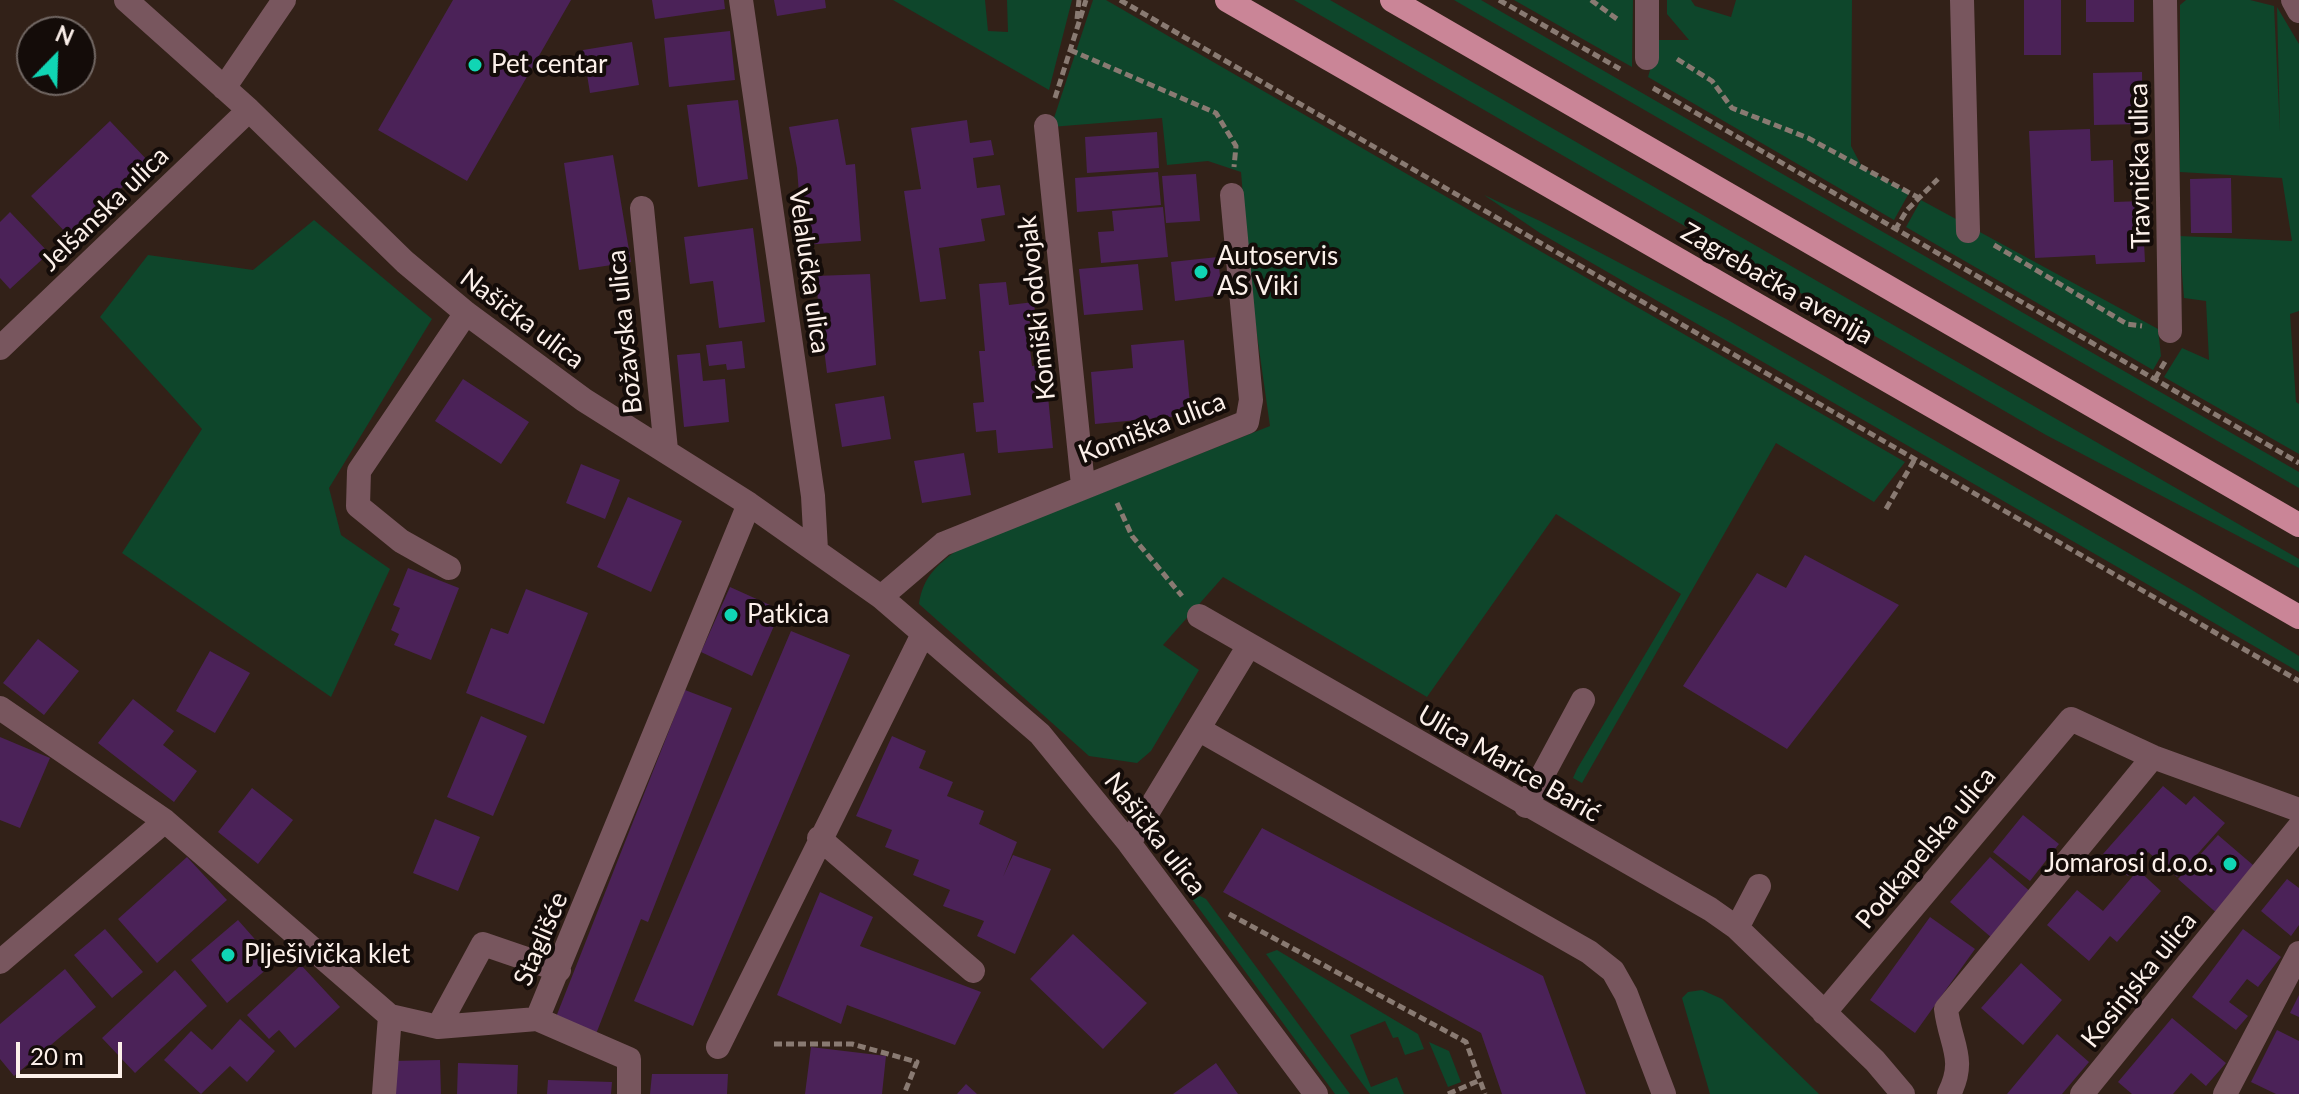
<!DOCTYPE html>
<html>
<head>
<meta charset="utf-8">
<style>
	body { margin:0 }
	#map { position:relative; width:2299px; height:1094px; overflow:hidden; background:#322118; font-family:Lato,sans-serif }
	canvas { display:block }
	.north { position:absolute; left:16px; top:16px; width:80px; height:80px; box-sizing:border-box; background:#140c09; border:2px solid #716763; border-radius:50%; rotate:23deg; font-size:22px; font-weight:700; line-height:32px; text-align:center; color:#fcf0ea }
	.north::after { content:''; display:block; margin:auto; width:28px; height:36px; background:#10d5b4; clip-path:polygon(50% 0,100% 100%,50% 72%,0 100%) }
	.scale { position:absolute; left:16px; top:1042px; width:106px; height:36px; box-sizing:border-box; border:4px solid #fcf0ea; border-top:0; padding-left:10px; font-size:24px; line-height:28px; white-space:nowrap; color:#fcf0ea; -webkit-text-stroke:6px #140c09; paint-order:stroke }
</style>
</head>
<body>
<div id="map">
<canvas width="2299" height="1094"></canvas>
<div class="north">N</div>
<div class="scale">20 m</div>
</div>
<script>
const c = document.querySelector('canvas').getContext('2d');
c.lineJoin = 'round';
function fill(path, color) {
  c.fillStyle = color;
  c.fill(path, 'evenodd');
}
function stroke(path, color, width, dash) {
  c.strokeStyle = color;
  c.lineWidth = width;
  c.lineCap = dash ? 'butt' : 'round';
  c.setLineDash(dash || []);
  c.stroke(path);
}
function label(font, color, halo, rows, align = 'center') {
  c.font = font + ' Lato,sans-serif';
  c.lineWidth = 8;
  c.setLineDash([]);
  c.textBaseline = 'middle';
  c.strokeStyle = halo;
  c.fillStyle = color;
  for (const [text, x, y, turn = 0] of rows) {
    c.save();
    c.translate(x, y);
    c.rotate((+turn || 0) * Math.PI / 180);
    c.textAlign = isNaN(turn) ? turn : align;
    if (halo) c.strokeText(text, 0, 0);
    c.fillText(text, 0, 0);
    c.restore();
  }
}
fill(new Path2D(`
	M893,0H985L988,31L1008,32L1007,0H1072L1049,90Z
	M1093,0H1106L1905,462L1874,502L1776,443L1582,783L1573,778L1577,769L1681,594L1556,514L1427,697L1223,577L1163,645L1199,670L1151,751L1137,763L1089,756L919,604C923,577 936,566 957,550L1270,426L1251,293L1241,172L1208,161L1167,165L1162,118L1051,127Z
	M1294,0H1330L2299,559V568L2046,435Z
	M1454,0H1481L2299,472V488Z
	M1514,0H1633L1632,67Z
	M1667,0H1691L1695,6L1731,17L1736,0H1852L1851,146L1862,167L1909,193L1894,220L1648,77L1659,40H1689L1667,14Z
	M2186,0H2250L2274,6L2280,132L2277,7L2299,44V311L2290,314L2296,402L2299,404V454L2164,377L2182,348L2209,360L2206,301L2184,298L2179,236L2292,241L2282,178L2180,172V5Z
	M1484,195L1540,221L1728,320L2192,590L2299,656V672L1540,233Z
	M1921,200L2158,329L2161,356L2153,370L1906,227Z
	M314,220L432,319L329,488L341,535L390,569L331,697L122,553L202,429L100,317L148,255L253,270Z
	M1200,896L1206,899L1350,1094H1335L1192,899Z
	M1277,950L1418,1034L1424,1049L1405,1055L1398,1037L1393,1038L1385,1021L1350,1035L1371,1087L1397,1077L1404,1094H1370L1266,954Z
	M1702,990L1722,999L1819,1094H1710L1682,998L1688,992Z
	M1429,1042L1449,1051L1461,1082L1448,1087Z`), '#0e462b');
fill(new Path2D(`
	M453,0H571L467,181L378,130Z
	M652,0H724L725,9L655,19Z
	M774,0H825L826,8L777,16Z
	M2024,0H2061V55H2024Z
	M2086,0H2134V22H2086Z
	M730,31L735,80L669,87L664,38Z
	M632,42L639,85L590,93L583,50Z
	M2142,72L2143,124L2094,125L2093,73Z
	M738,100L748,179L698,187L687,105Z
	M838,119L846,165L855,164L861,241L803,245L797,168L789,127Z
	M967,120L970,143L991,140L994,155L973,158L977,188L1000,185L1005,215L981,219L985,241L939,248L946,299L920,302L904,191L921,189L911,128Z
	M110,121L149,162L70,237L31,196Z
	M2090,129L2091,161L2113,160L2114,202L2142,201L2145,262L2096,264L2095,255L2035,258L2029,131Z
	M1157,132L1159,168L1087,173L1085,137Z
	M613,155L631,262L579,270L564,163Z
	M1158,172L1161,205L1077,212L1075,178Z
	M1196,174L1200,221L1166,223L1162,176Z
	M2231,178L2232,233H2191L2190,179Z
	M1163,207L1168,257L1101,263L1098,232L1114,231L1112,211Z
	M10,212L49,253L10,289L0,278V222Z
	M753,228L765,322L719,328L713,281L690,284L684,237Z
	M1218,257L1222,295L1175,301L1171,262Z
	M1138,264L1143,310L1084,315L1079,269Z
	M870,274L876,365L827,373L815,276Z
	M1006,282L1009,305L1034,302L1037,332L1028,333L1032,366L1045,365L1053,448L998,453L996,430L976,432L973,403L984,402L979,351H985L979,284Z
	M1184,340L1191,415L1095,424L1091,372L1133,368L1131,345Z
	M742,341L745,368L727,370L726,364L709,366L706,345Z
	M700,353L703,381L725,379L729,422L684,427L677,355Z
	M463,379L529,422L501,464L435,421Z
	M884,396L891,439L842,447L835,404Z
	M964,453L971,495L922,503L914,461Z
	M581,464L620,480L605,519L566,503Z
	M628,497L682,521L651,592L597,567Z
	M1805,555L1899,605L1787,749L1683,686L1757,573L1786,588Z
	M408,568L459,588L431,660L394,645L399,634L391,630L400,608L393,605Z
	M730,587L781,610L752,676L701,652Z
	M526,589L588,613L544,724L466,693L491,628L508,634Z
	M791,631L850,655L693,1026L634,1001Z
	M38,639L79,671L44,715L3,683Z
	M210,651L250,673L215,733L176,711Z
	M685,690L732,708L648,922L641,919L596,1034L556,1017Z
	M133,699L174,731L163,745L197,771L174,802L98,743Z
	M481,716L527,736L493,816L447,797Z
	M892,736L926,751L919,768L953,782L947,796L984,811L979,824L1017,842L1003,877L1013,855L1051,869L1015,954L977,936L984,921L943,906L950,890L913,875L919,860L885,847L892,830L856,816Z
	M0,737L50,758L20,828L0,820Z
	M2163,786L2186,805L2194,796L2225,823L2177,877L2148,852L2128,876L2103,854Z
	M252,788L293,820L258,864L218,832Z
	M2023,815L2059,844L2030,881L1993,852Z
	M435,819L480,837L458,891L413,873Z
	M1262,828L1543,976L1586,1094H1502L1481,1033L1223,892Z
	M2218,835L2260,871L2220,916L2178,879Z
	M187,857L227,900L157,963L118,919Z
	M1990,857L2032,893L1992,938L1950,902Z
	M2138,870L2161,891L2117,942L2110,936L2089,961L2047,925L2077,890L2103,911Z
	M2287,879L2299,888V925L2291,936L2261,911Z
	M820,892L873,917L860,946L981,992L955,1045L847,1005L841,1024L777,995Z
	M1930,917L1975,949L1915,1033L1870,1000Z
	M238,920L275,962L227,1003L191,960Z
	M105,929L143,972L112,998L74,955Z
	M2243,929L2281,957L2258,987L2247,979L2229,1002L2248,1016L2236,1030L2192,997Z
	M1073,934L1147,1003L1103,1049L1030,979Z
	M2021,963L2062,1000L2023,1045L1981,1008Z
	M301,965L340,1007L295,1048L279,1030L269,1039L247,1015Z
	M65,969L96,1007L14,1076L0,1059V1024Z
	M175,970L207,1006L135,1073L102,1038Z
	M2299,995V1017L2290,1013Z
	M2172,1018L2226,1063L2206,1086L2191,1073L2173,1094H2132L2118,1082Z
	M240,1019L275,1051L247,1082L230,1066L201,1094L164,1060L191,1031L212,1050Z
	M2277,1030L2299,1041V1094H2276L2251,1082Z
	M2057,1034L2089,1062L2062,1094H2007Z
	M811,1047L886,1056L882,1094H805Z
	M440,1060L441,1094H392L391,1061Z
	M458,1063L518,1065L517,1094H457Z
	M1216,1063L1238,1094H1173Z
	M652,1074H728L727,1094H650Z
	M548,1080L612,1082L611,1094H547Z
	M966,1084L977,1094H957Z`), '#4b2258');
stroke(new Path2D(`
	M1120,0L2299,681
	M1499,0L1620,69
	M1591,0L1617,19
	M1077,19L1079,0
	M1070,50L1216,113L1236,146L1234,167
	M1677,59L1712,81L1732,108L1808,138L1919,198
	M1653,88L2299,463
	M1055,98L1086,0
	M1895,230L1907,210L1938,179
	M1994,245L2127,324L2142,326
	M2155,379L2166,360
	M1117,503L1132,536L1182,596
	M1886,509L1916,457
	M1229,914L1466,1042L1485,1094
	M774,1044H852L917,1062L904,1094
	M1448,1094L1480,1080`), '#897a72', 5, [8, 4]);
stroke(new Path2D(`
	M126,0L249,110L405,262L466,313L584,400L749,504L881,597L1040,734L1129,843L1316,1094
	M741,0L813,496L816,550
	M1962,0L1968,231
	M2165,0L2170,331
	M2293,0L2299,11
	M1647,58V0
	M224,88L284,0
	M1046,126L1083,485
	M642,208L666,450
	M0,348L249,110
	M449,568L401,541L358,506L359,471L466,313
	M881,597L943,544L1247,422L1251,400L1232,195
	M1199,616L1710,909L1737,928L1875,1061L1903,1094
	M0,708L165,821L390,1016L438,1027L537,1019L749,504
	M1200,730L1589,952L1613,971L1626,994L1664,1094
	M1526,806L1583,700
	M819,838L973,971
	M1129,843L1248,647
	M1737,928L1759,886
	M0,962L165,821
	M1824,1013L2071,719L2153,757L2299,810
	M537,1019L629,1059V1094
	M438,1027L483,944L559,970
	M718,1047L923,634
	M384,1094L390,1016
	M1949,1094C1967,1059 1950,1044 1946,1009L2153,757
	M2082,1094L2299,827
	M2225,1094L2299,953`), '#78565e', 24);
stroke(new Path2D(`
	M1227,0L2299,617
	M1392,0L2299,525`), '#ca8597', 24);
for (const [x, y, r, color] of [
	[475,65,8,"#10d5b4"],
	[1201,272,8,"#10d5b4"],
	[731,615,8,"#10d5b4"],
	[2230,864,8,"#10d5b4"],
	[228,955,8,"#10d5b4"]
]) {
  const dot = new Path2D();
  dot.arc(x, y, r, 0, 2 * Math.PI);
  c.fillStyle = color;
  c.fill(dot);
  stroke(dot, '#140c09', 3);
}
label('26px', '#fcf0ea', '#140c09', [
	["Pet centar",491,65],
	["Autoservis",1217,257],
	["AS Viki",1217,287],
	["Patkica",747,615],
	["Jomarosi d.o.o.",2214,864,"right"],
	["Plješivička klet",244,955]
], 'left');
label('26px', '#fcf0ea', '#140c09', [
	["Travnička ulica",2140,166,-91],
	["Jelšanska ulica",105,209,-44],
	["Velalučka ulica",809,271,82],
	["Zagrebačka avenija",1777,284,30],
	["Komiški odvojak",1037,308,-96],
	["Našička ulica",522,319,37],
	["Božavska ulica",625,332,-96],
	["Komiška ulica",1152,428,-21],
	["Ulica Marice Barić",1509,764,30],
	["Našička ulica",1155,834,52],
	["Podkapelska ulica",1926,848,-50],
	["Staglišće",541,939,-67],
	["Kosinjska ulica",2139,980,-51]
]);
</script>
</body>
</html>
